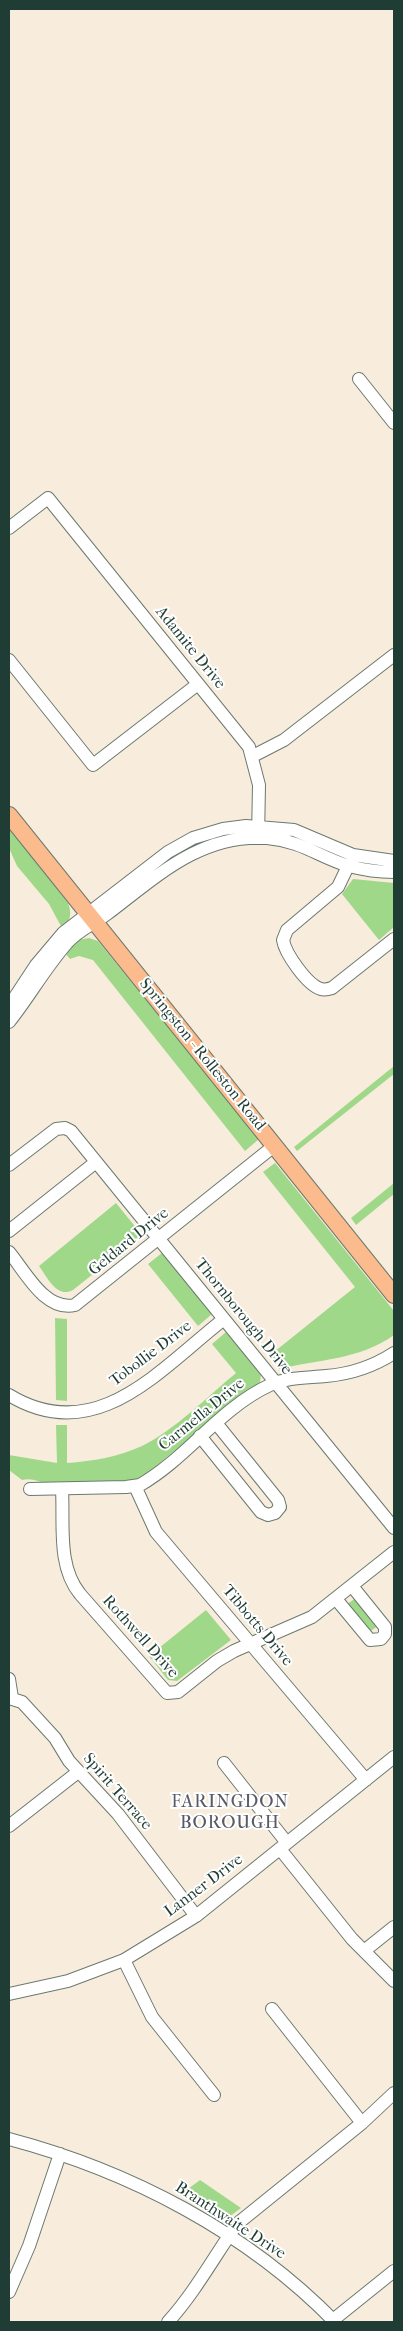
<!DOCTYPE html>
<html>
<head>
<meta charset="utf-8">
<style>
	body { margin:0 }
	#map { position:relative; width:403px; height:2331px; overflow:hidden; background:#f8ecdc; font-family:"IM FELL French Canon",serif }
	canvas { display:block }
	.frame { position:absolute; inset:0; border:10px solid #1f3d34; pointer-events:none }
</style>
</head>
<body>
<div id="map">
<canvas width="403" height="2331"></canvas>
<div class="frame"></div>
</div>
<script>
const c = document.querySelector('canvas').getContext('2d');
c.lineJoin = 'round';
function fill(path, color) {
  c.fillStyle = color;
  c.fill(path, 'evenodd');
}
function stroke(path, color, width, dash) {
  c.strokeStyle = color;
  c.lineWidth = width;
  c.lineCap = dash ? 'butt' : 'round';
  c.setLineDash(dash || []);
  c.stroke(path);
}
function label(font, color, halo, rows, align = 'center') {
  c.font = font + ' "IM FELL French Canon",serif';
  c.lineWidth = 4;
  c.setLineDash([]);
  c.textBaseline = 'middle';
  c.strokeStyle = halo;
  c.fillStyle = color;
  for (const [text, x, y, turn = 0] of rows) {
    c.save();
    c.translate(x, y);
    c.rotate((+turn || 0) * Math.PI / 180);
    c.textAlign = isNaN(turn) ? turn : align;
    if (halo) c.strokeText(text, 0, 0);
    c.fillText(text, 0, 0);
    c.restore();
  }
}
fill(new Path2D(`
	M9,827L68,903C72,914 71,920 62,928L49,904L17,866L9,848Z
	M353,879L394,883V927L379,940L342,894Z
	M89,938L98,941L259,1139L245,1151L93,960L79,956L70,959L65,953L78,940Z
	M394,1066V1074L297,1151L294,1147Z
	M275,1163L394,1311V1335C359,1360 320,1359 279,1369L269,1356L355,1287L263,1172Z
	M394,1183V1194L356,1225L351,1218Z
	M116,1203L142,1235L73,1290C57,1299 47,1277 39,1266Z
	M162,1253L212,1314L198,1326L148,1264Z
	M55,1318L67,1319V1401L56,1400Z
	M226,1332L261,1373L260,1383L240,1396L144,1476C122,1487 77,1485 52,1484C41,1484 34,1477 22,1480L9,1470V1455L57,1463L56,1425H67V1463C93,1461 118,1457 142,1446C175,1430 208,1396 236,1373L212,1344Z
	M357,1597L379,1625L368,1633L346,1605Z
	M206,1610L231,1640L177,1681L168,1680L149,1656Z
	M200,2180L241,2208L229,2217L224,2216L184,2192Z`), '#a0d88a');
const minor = new Path2D(`
	M359,379L394,423
	M9,528L48,498L249,747L259,785L258,838
	M9,660L93,765L198,684
	M253,756L284,740L394,655
	M348,866L338,887L287,930L283,940C285,953 307,985 321,989C324,990 329,989 332,988L394,939
	M9,1006L36,965L63,933L168,852L193,838L223,829L246,826L294,830L353,855L394,861
	M9,1022C29,997 45,968 67,943C77,931 95,923 107,914C156,877 201,833 267,838C302,841 319,857 349,866C364,870 379,872 394,872
	M9,1165L56,1129L65,1128L71,1131L394,1528
	M9,1231L96,1162
	M9,1252C25,1271 45,1312 75,1305L274,1146
	M9,1395C96,1448 160,1369 224,1319
	M200,1436L261,1512L268,1515L275,1513L280,1507L278,1500L216,1423
	M135,1486L156,1532L366,1780
	M30,1489L126,1487L140,1485C187,1458 220,1408 270,1385C288,1377 307,1378 326,1376C351,1374 374,1366 394,1353
	M62,1490C64,1524 57,1566 80,1594L167,1693L178,1692L217,1661L234,1651L312,1617L394,1552
	M336,1599L370,1640L381,1639L385,1634V1627L352,1586
	M9,1679L12,1698
	M9,1698L22,1702L55,1738L69,1761L118,1814L196,1916
	M224,1763L287,1843
	M9,1826L78,1772
	M280,1849L352,1939L394,1981
	M364,1951L394,1927
	M124,1960L152,2017L214,2095
	M9,1994L68,1981L124,1960L196,1916L394,1757
	M272,2009L362,2123
	M9,2139C130,2171 247,2232 335,2322
	M9,2292L29,2246L60,2154
	M333,2320L394,2271
	M168,2322C195,2292 214,2257 237,2224L362,2123L394,2093`);
const major = new Path2D(`
	M9,815L394,1295`);
stroke(minor, '#6b7a6f', 14);
stroke(major, '#6b7a6f', 18);
stroke(minor, '#fff', 12);
stroke(major, '#fbbb8c', 16);
label('16px', '#1f3d34', '#fff', [
	["Adamite Drive",190,648,51],
	["Springston - Rolleston Road",202,1055,51],
	["Geldard Drive",129,1242,-39],
	["Thornborough Drive",243,1317,51],
	["Tobollie Drive",151,1354,-37],
	["Carmella Drive",202,1415,-39],
	["Tibbotts Drive",257,1626,50],
	["Rothwell Drive",140,1637,48],
	["Spirit Terrace",117,1792,49],
	["Lanner Drive",204,1886,-37],
	["Branthwaite Drive",230,2221,33]
]);
c.letterSpacing = '1px';
label('18px', '#575b67', '#fff', [
	["FARINGDON",230,1803],
	["BOROUGH",230,1824]
]);
c.letterSpacing = '0px';
</script>
</body>
</html>
